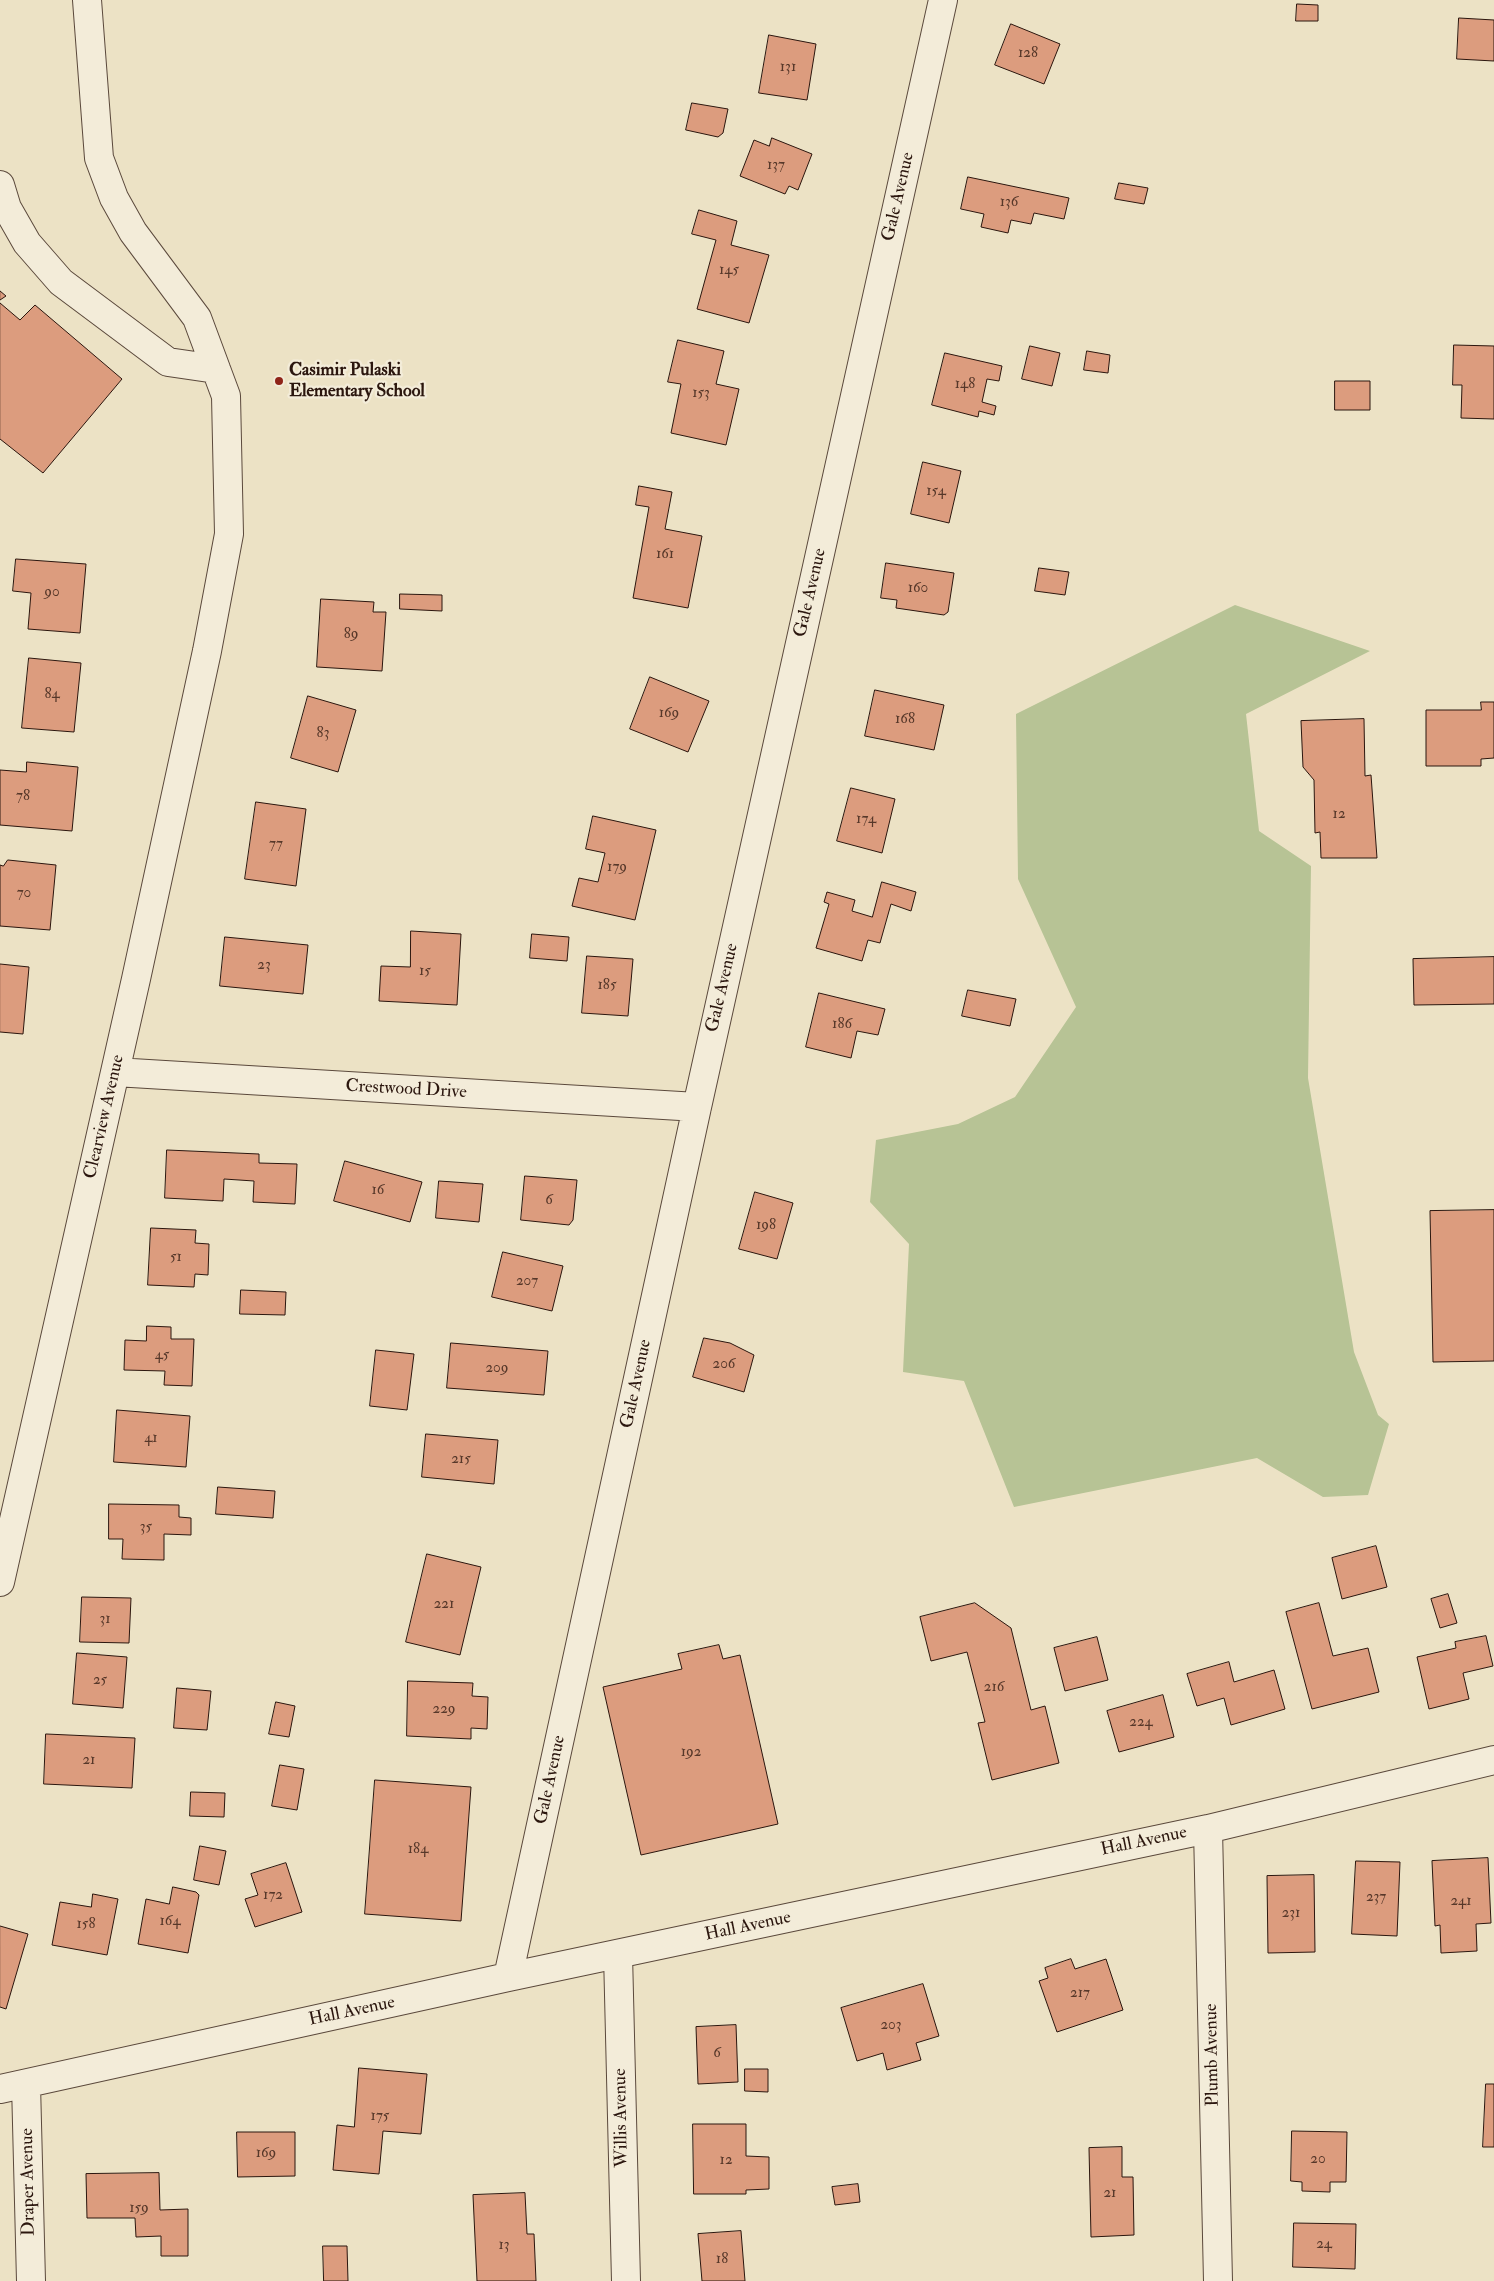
<!DOCTYPE html>
<html>
<head>
<meta charset="utf-8">
<style>
	body { margin:0 }
	canvas { display:block; background:#ece2c5 }
</style>
</head>
<body>
<canvas width="1494" height="2281"></canvas>
<script>
const c = document.querySelector('canvas').getContext('2d');
c.lineJoin = 'round';
function fill(path, color) {
  c.fillStyle = color;
  c.fill(path, 'evenodd');
}
function stroke(path, color, width, dash) {
  c.strokeStyle = color;
  c.lineWidth = width;
  c.lineCap = dash ? 'butt' : 'round';
  c.setLineDash(dash || []);
  c.stroke(path);
}
function label(font, color, halo, rows, align = 'center') {
  c.font = font + ' "IM FELL Double Pica",serif';
  c.lineWidth = 4.5;
  c.setLineDash([]);
  c.textBaseline = 'middle';
  c.strokeStyle = halo;
  c.fillStyle = color;
  for (const [text, x, y, turn = 0] of rows) {
    c.save();
    c.translate(x, y);
    c.rotate((+turn || 0) * Math.PI / 180);
    c.textAlign = isNaN(turn) ? turn : align;
    if (halo) c.strokeText(text, 0, 0);
    c.fillText(text, 0, 0);
    c.restore();
  }
}
fill(new Path2D(`
	M1235,605L1370,651L1246,714L1259,831L1311,866L1308,1078L1354,1352L1378,1415L1389,1424L1368,1495L1323,1497L1257,1458L1014,1507L964,1381L903,1372L909,1244L870,1202L876,1140L958,1124L1015,1097L1076,1007L1018,879L1016,714Z`), '#b7c395');
const building = new Path2D(`
	M1297,4L1318,5V21H1296Z
	M1459,18L1494,20V61L1457,59Z
	M1011,24L1060,44L1044,84L995,65Z
	M769,35L816,44L807,100L759,93Z
	M692,103L728,109L723,133L718,137L686,130Z
	M772,138L812,154L798,190L789,186L785,194L740,176L754,140L769,146Z
	M968,177L1069,198L1064,219L1034,213L1031,224L1011,220L1008,233L981,227L984,214L961,209Z
	M1119,183L1148,188L1144,204L1115,199Z
	M699,210L737,221L731,245L769,255L749,323L697,309L716,240L692,234Z
	M0,291L6,296L0,300Z
	M0,303L20,320L35,305L122,379L43,473L0,439Z
	M678,340L724,351L716,384L739,389L726,445L671,433L681,384L668,382Z
	M1454,345L1494,346V419L1461,418L1462,385H1453Z
	M1030,346L1060,353L1052,386L1022,379Z
	M1087,351L1110,355L1108,373L1084,370Z
	M945,353L1002,366L999,381L987,379L982,402L996,406L994,415L979,411L978,417L932,405Z
	M1335,381H1370V410H1335Z
	M923,462L961,471L949,523L911,514Z
	M639,486L672,492L665,529L702,536L688,608L633,598L649,507L636,505Z
	M16,559L86,564L80,633L28,629L31,593L13,591Z
	M886,563L954,573L948,612L944,615L896,608L897,600L881,598Z
	M1039,568L1069,572L1065,595L1035,591Z
	M400,594L442,595V611L400,609Z
	M321,599L374,602L373,612H386L382,671L317,667Z
	M29,658L81,663L74,732L22,728Z
	M650,677L709,701L688,752L630,729Z
	M875,690L944,705L934,750L865,736Z
	M308,696L356,710L338,772L291,758Z
	M1481,702H1494V758L1481,759V766H1426V710H1481Z
	M1364,719L1365,776L1371,775L1377,858H1321L1320,832L1315,833L1314,780L1303,767L1301,721Z
	M27,762L78,767L72,831L0,825V770L26,772Z
	M851,788L895,799L882,853L837,841Z
	M256,802L306,809L296,886L245,879Z
	M593,816L656,830L635,920L572,906L579,878L598,882L605,853L586,849Z
	M8,860L56,865L50,930L0,926V865L3,866Z
	M882,882L916,892L911,911L891,904L880,943L868,940L862,961L816,948L829,904L824,902L827,892L855,900L852,911L872,917Z
	M411,931L461,934L457,1005L379,1001L381,966L410,967Z
	M532,934L569,937L567,961L530,958Z
	M225,937L308,945L303,994L220,986Z
	M587,956L633,959L628,1016L582,1013Z
	M1494,957V1004L1414,1005L1413,959Z
	M0,964L29,967L23,1034L0,1032Z
	M968,990L1016,999L1010,1026L962,1016Z
	M819,993L885,1009L878,1035L857,1031L851,1058L806,1047Z
	M167,1150L259,1154V1163L297,1164L295,1204L253,1202L254,1181L224,1179L223,1201L165,1198Z
	M345,1161L422,1182L410,1222L334,1201Z
	M525,1176L577,1180L573,1220L569,1225L521,1220Z
	M439,1181L483,1184L479,1222L436,1218Z
	M755,1192L793,1203L777,1259L739,1249Z
	M1494,1210V1361L1433,1362L1430,1211Z
	M151,1228L196,1230L195,1243L209,1244L208,1275L195,1274L194,1287L148,1285Z
	M503,1252L563,1266L552,1311L492,1297Z
	M241,1290L286,1292L285,1315L240,1314Z
	M147,1326L171,1327V1339H194L192,1386L164,1385L165,1371L124,1370L125,1340L146,1341Z
	M704,1338L730,1343L754,1355L744,1392L693,1377Z
	M451,1343L548,1351L544,1395L447,1388Z
	M376,1350L414,1354L407,1410L370,1406Z
	M117,1410L190,1416L186,1467L114,1462Z
	M426,1434L498,1440L494,1484L422,1477Z
	M218,1487L275,1491L273,1518L216,1514Z
	M109,1504L179,1505V1517L191,1518V1535L164,1534V1560L122,1559L123,1539H109Z
	M1376,1546L1387,1587L1342,1599L1332,1558Z
	M427,1554L481,1567L460,1655L406,1642Z
	M1448,1594L1457,1623L1440,1628L1431,1599Z
	M82,1597L131,1598L129,1643L80,1642Z
	M975,1603L1011,1628L1031,1710L1045,1706L1059,1763L992,1780L978,1723L985,1722L967,1652L931,1661L920,1617Z
	M1319,1603L1333,1656L1368,1648L1379,1692L1312,1709L1286,1612Z
	M1486,1636L1493,1666L1463,1673L1469,1699L1429,1709L1417,1657L1456,1648L1455,1642Z
	M1097,1637L1108,1680L1065,1691L1054,1648Z
	M719,1645L723,1659L740,1655L778,1824L641,1855L603,1687L682,1669L678,1654Z
	M77,1653L127,1657L123,1708L73,1704Z
	M1229,1662L1234,1682L1274,1670L1285,1709L1231,1725L1224,1698L1197,1706L1187,1674Z
	M408,1681L473,1683L472,1696L488,1697L487,1729L471,1728V1739L407,1736Z
	M177,1688L211,1691L207,1730L174,1728Z
	M1163,1695L1174,1737L1119,1752L1107,1711Z
	M276,1702L295,1706L289,1737L269,1734Z
	M46,1734L135,1738L132,1788L44,1784Z
	M280,1765L304,1769L297,1810L272,1806Z
	M375,1780L471,1787L461,1921L365,1914Z
	M191,1792L225,1793L224,1817L190,1816Z
	M200,1846L226,1851L219,1885L194,1880Z
	M1488,1858L1491,1923L1476,1924L1477,1951L1441,1953L1440,1925L1435,1926L1432,1861Z
	M1356,1861L1400,1862L1397,1936L1352,1934Z
	M286,1863L302,1912L255,1927L245,1899L258,1895L251,1874Z
	M1314,1875L1315,1952L1268,1953L1267,1876Z
	M173,1887L196,1892L199,1895L188,1953L138,1944L146,1899L169,1904Z
	M93,1894L118,1899L107,1955L52,1945L60,1902L91,1907Z
	M0,1926L28,1934L6,2009L0,2007Z
	M1071,1959L1075,1969L1106,1959L1123,2010L1057,2032L1039,1981L1048,1978L1045,1968Z
	M923,1984L939,2036L916,2043L921,2060L887,2070L883,2053L857,2061L841,2008Z
	M736,2025L738,2082L698,2084L696,2027Z
	M359,2068L427,2074L421,2134L383,2131L379,2174L333,2170L337,2125L354,2127Z
	M745,2069H768V2092L745,2091Z
	M1486,2084H1494V2147H1483Z
	M693,2124H746V2156L769,2157V2189L746,2190V2194H694Z
	M1292,2131L1347,2132L1346,2182H1330V2192L1302,2191V2182L1291,2181Z
	M237,2132H295V2176L238,2177Z
	M1122,2147V2177H1133L1134,2235L1091,2237L1089,2148Z
	M159,2173L160,2210L188,2209V2256H161V2236L136,2237L135,2218H87L86,2174Z
	M858,2184L860,2202L835,2205L832,2187Z
	M525,2193L527,2234H534L536,2281H477L473,2195Z
	M1294,2223L1356,2224L1355,2269L1293,2267Z
	M741,2231L745,2281H702L698,2234Z
	M323,2246H347L348,2281H324Z`);
fill(building, '#dc9c7e');
stroke(building, '#2b160e', 1);
const minor = new Path2D(`
	M0,185L7,208L27,243L61,282L168,362L216,369
	M115,1072L697,1107
	M0,1582L136,979L207,651L229,534L226,396L197,318L133,232L114,198L99,158L87,0
	M1208,1829L1218,2281
	M618,1954L626,2281
	M508,1977L697,1107L943,0
	M26,2084L31,2281
	M0,2089L508,1977L1208,1829L1494,1760`);
stroke(minor, '#5b493c', 30);
stroke(minor, '#f3ecd9', 28);
for (const [x, y, r, color] of [
	[279,381,5,"#8f2418"]
]) {
  const dot = new Path2D();
  dot.arc(x, y, r, 0, 2 * Math.PI);
  c.fillStyle = color;
  c.fill(dot);
  stroke(dot, '#f3ecd9', 2);
}
label('15px', '#57382a', null, [
	["128",1028,54],
	["131",788,68],
	["137",776,166],
	["136",1009,203],
	["145",729,271],
	["148",965,385],
	["153",701,394],
	["154",936,492],
	["161",665,555],
	["160",918,589],
	["90",52,593],
	["89",351,635],
	["84",52,695],
	["169",669,714],
	["168",905,720],
	["83",323,734],
	["78",23,797],
	["12",1339,815],
	["174",866,820],
	["77",276,845],
	["179",617,868],
	["70",24,894],
	["23",264,966],
	["15",425,972],
	["185",607,986],
	["186",842,1025],
	["16",378,1191],
	["6",549,1201],
	["198",766,1226],
	["51",176,1258],
	["207",527,1282],
	["45",162,1356],
	["206",724,1365],
	["209",497,1369],
	["41",151,1439],
	["215",461,1460],
	["35",146,1528],
	["221",444,1605],
	["31",105,1620],
	["25",100,1681],
	["216",994,1688],
	["229",444,1710],
	["224",1141,1723],
	["192",691,1753],
	["21",89,1761],
	["184",418,1850],
	["172",273,1896],
	["237",1376,1898],
	["241",1461,1902],
	["231",1291,1914],
	["164",170,1922],
	["158",86,1925],
	["217",1080,1994],
	["203",891,2026],
	["6",717,2054],
	["175",380,2117],
	["169",266,2154],
	["20",1318,2160],
	["12",726,2161],
	["21",1110,2194],
	["159",139,2209],
	["24",1324,2245],
	["13",504,2246],
	["18",722,2260]
]);
label('18px', '#2b160e', '#f3ecd9', [
	["Gale Avenue",899,197,-77],
	["Gale Avenue",811,593,-77],
	["Gale Avenue",723,988,-77],
	["Crestwood Drive",406,1090,3],
	["Clearview Avenue",105,1117,-77],
	["Gale Avenue",637,1384,-78],
	["Gale Avenue",551,1780,-78],
	["Hall Avenue",1144,1842,-12],
	["Hall Avenue",748,1927,-12],
	["Hall Avenue",352,2012,-12],
	["Plumb Avenue",1213,2055,-91],
	["Willis Avenue",622,2118,-91],
	["Draper Avenue",29,2182,-91]
]);
label('bold 18px', '#2b160e', '#f3ecd9', [
	["Casimir Pulaski",289,371],
	["Elementary School",289,392]
], 'left');
</script>
</body>
</html>
